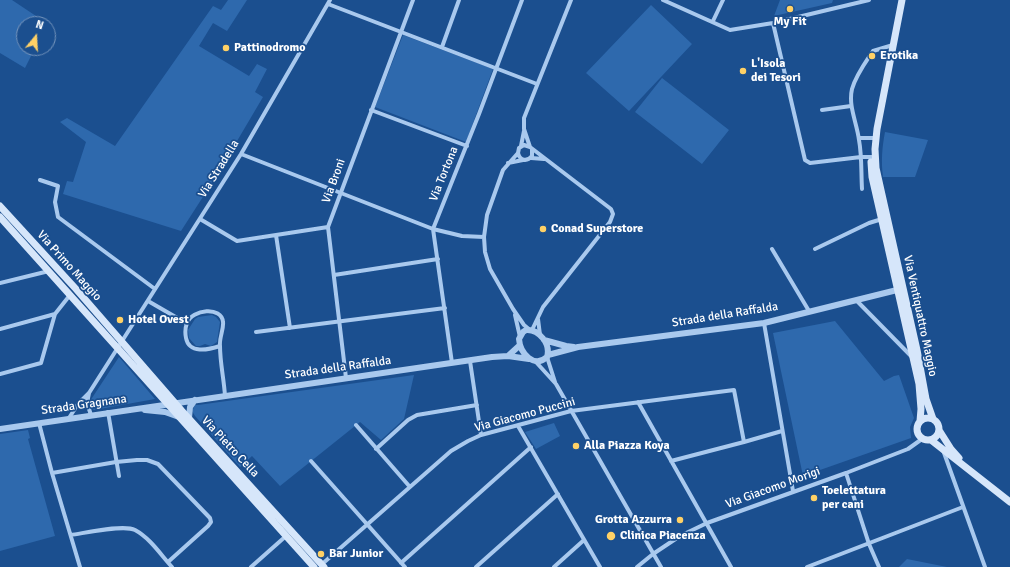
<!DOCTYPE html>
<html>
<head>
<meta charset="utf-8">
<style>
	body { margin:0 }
	#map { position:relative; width:1010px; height:567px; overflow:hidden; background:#1b4f8f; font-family:Signika,sans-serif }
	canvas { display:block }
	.north { position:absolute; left:16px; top:16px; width:40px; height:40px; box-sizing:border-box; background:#1b4f8f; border:1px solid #7695bc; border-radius:50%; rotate:18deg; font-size:11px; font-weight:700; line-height:16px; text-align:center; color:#fff }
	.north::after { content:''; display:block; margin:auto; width:14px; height:18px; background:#ffd166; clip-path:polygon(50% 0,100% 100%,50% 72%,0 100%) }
</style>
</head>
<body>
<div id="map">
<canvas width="1010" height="567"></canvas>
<div class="north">N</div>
</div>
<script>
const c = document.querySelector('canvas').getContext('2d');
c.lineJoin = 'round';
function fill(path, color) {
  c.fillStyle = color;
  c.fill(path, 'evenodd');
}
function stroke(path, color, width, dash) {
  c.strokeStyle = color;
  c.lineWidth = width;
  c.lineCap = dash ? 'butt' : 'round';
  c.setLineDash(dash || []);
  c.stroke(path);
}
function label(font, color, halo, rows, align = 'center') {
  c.font = font + ' Signika,sans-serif';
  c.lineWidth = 3.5;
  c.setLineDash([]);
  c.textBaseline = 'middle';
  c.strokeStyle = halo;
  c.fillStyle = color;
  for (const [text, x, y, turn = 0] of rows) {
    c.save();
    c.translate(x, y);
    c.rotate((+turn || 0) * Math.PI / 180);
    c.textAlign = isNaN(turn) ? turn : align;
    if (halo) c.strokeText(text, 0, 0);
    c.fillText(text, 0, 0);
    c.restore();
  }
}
fill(new Path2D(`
	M0,0H12L48,24H24V48H35L25,68L0,53Z
	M228,0H247L227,31L213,23L199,46L249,76L257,64L267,69L255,92L263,97L217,175L181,231L63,194L67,181L73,182L86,142L60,122L67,118L115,146L213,6L221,10Z
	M780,0H833L832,3L774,16Z
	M651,5L692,44L629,111L586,73Z
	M403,35L493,69L466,142L375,107Z
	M662,78L729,130L702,164L635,112Z
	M885,132L928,140L915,177H883C881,161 882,148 885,132Z
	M212,315L216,317L220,322L217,342L211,346L205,344L200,346H196L189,338L188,330L195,319L198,317Z
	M835,321L884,381L894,376L899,375L914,418L910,427L911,438L803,476L773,333Z
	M119,357L155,399L94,410L90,407V401Z
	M414,375L404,419L381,440L360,422L280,486L252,456L240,467L195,416L192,411L195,405H198Z
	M554,423L560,436L536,449L525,432Z
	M28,430L30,438L28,439L55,536L0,551V434Z
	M907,559L947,567H899Z`), '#2e69ad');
stroke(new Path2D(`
	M663,0L730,30L773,23L869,0
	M328,4L537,84
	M713,21L723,0
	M773,23L805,160L810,163L861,157H875
	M442,47L459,0
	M371,110L467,146
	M822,110L851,106
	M859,138H876
	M521,146L524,131
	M530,147L524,129V118L571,0
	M532,149V156C527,162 520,161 518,153L519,148L524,145L530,147L611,209L613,214L610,222L543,307L532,330
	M518,153L503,170L487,215L484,237L485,252L490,269L513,309L524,325L530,330
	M241,154L433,229L462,236L484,237
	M531,158L544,159
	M508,163L523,160
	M40,180L58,186L55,202L58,217L155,289
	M862,189C861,172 862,156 859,140C857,123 848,106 852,89C856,75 865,63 873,51L893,45
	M200,219L237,241L328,227
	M276,235L290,328
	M772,249L809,311
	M815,249L869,223L882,219
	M334,275L438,259
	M0,283L49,271
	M856,300L911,356
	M148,301L186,323
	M515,315L520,337
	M538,319L540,335
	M764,323L793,491
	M0,329L55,314
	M256,332L445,308
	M220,346C208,350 189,354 186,338C185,333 185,328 187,323C192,309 222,306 223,322C224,329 219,338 220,346C220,363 224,379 225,396
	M547,357L555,382
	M470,361L481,435
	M535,361L556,384L661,567
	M452,363L433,229L479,114L522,0
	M0,374L41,363L55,314L70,295
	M346,378L328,227L413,0
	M89,393L87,403L91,415
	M638,402L731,567
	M108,412L119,476
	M69,418L78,404L89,393L241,154L330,0
	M39,423L52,473L80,567
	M356,425L410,487
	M518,426L600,567
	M376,449L408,420L417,415L477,405
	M943,450L985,567
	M311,461L405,567
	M671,461L744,442L782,431
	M52,473L116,462L137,460H147L158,464L210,518L211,522L208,526L168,562
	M846,473L869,544L879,567
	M71,535C85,533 124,524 135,530C150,538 161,555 172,567
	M401,563L531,447
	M321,565L451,451L468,441L481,435L571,411L734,390L744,442
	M251,567L286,536
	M476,567L558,494
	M554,567L584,540
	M637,567L653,554L680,536L707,523L846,473L908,449L922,439
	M807,567L963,507`), '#a9c9ee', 4);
stroke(new Path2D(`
	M526,330C539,329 551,344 547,357C534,369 520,353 519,339L523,332Z
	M544,340L566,346L574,347
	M548,355L578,347L764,323L897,290
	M508,356L520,345
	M145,410L165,412L179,417
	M189,418L190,407L195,400
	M0,429L492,357L508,356L529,359`), '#a9c9ee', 6);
stroke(new Path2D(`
	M902,0L877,129L875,149L876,168L917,350L926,399L933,419
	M871,162L872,177L919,384L921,409L920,421
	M0,206L76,289L182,411L324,567
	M0,217L314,567
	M917 429a11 11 0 1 1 22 0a11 11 0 1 1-22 0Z
	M939,430L951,449L959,458
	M931,440L1010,502`), '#d6e6fa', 7);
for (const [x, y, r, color] of [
	[790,9,4,"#ffd166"],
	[226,48,4,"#ffd166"],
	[872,56,4,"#ffd166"],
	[743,71,4,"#ffd166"],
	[543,229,4,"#ffd166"],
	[120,320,4,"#ffd166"],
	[576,446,4,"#ffd166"],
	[814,498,4,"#ffd166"],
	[680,520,4,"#ffd166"],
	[611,536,5,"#ffd166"],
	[321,554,4,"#ffd166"]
]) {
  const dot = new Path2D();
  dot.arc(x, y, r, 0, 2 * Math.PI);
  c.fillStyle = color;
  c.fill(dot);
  stroke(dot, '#1b4f8f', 1.5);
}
label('bold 12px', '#fff', '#1b4f8f', [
	["My Fit",790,22,"center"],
	["Pattinodromo",234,48],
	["Erotika",880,56],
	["L'Isola",751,64],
	["dei Tesori",751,78],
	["Conad Superstore",551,229],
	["Hotel Ovest",128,320],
	["Alla Piazza Koya",584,446],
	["Toelettatura",822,491],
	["per cani",822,505],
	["Grotta Azzurra",672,520,"right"],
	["Clinica Piacenza",620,536],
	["Bar Junior",329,554]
], 'left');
label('12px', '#fff', '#1b4f8f', [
	["Via Stradella",219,169,-58],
	["Via Tortona",444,174,-68],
	["Via Broni",334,181,-70],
	["Via Primo Maggio",69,266,48],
	["Strada della Raffalda",725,315,-9],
	["Via Ventiquattro Maggio",920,316,78],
	["Strada della Raffalda",338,368,-8],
	["Strada Gragnana",84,405,-8],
	["Via Giacomo Puccini",525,415,-15],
	["Via Pietro Cella",230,447,47],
	["Via Giacomo Morigi",773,488,-20]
]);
</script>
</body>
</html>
